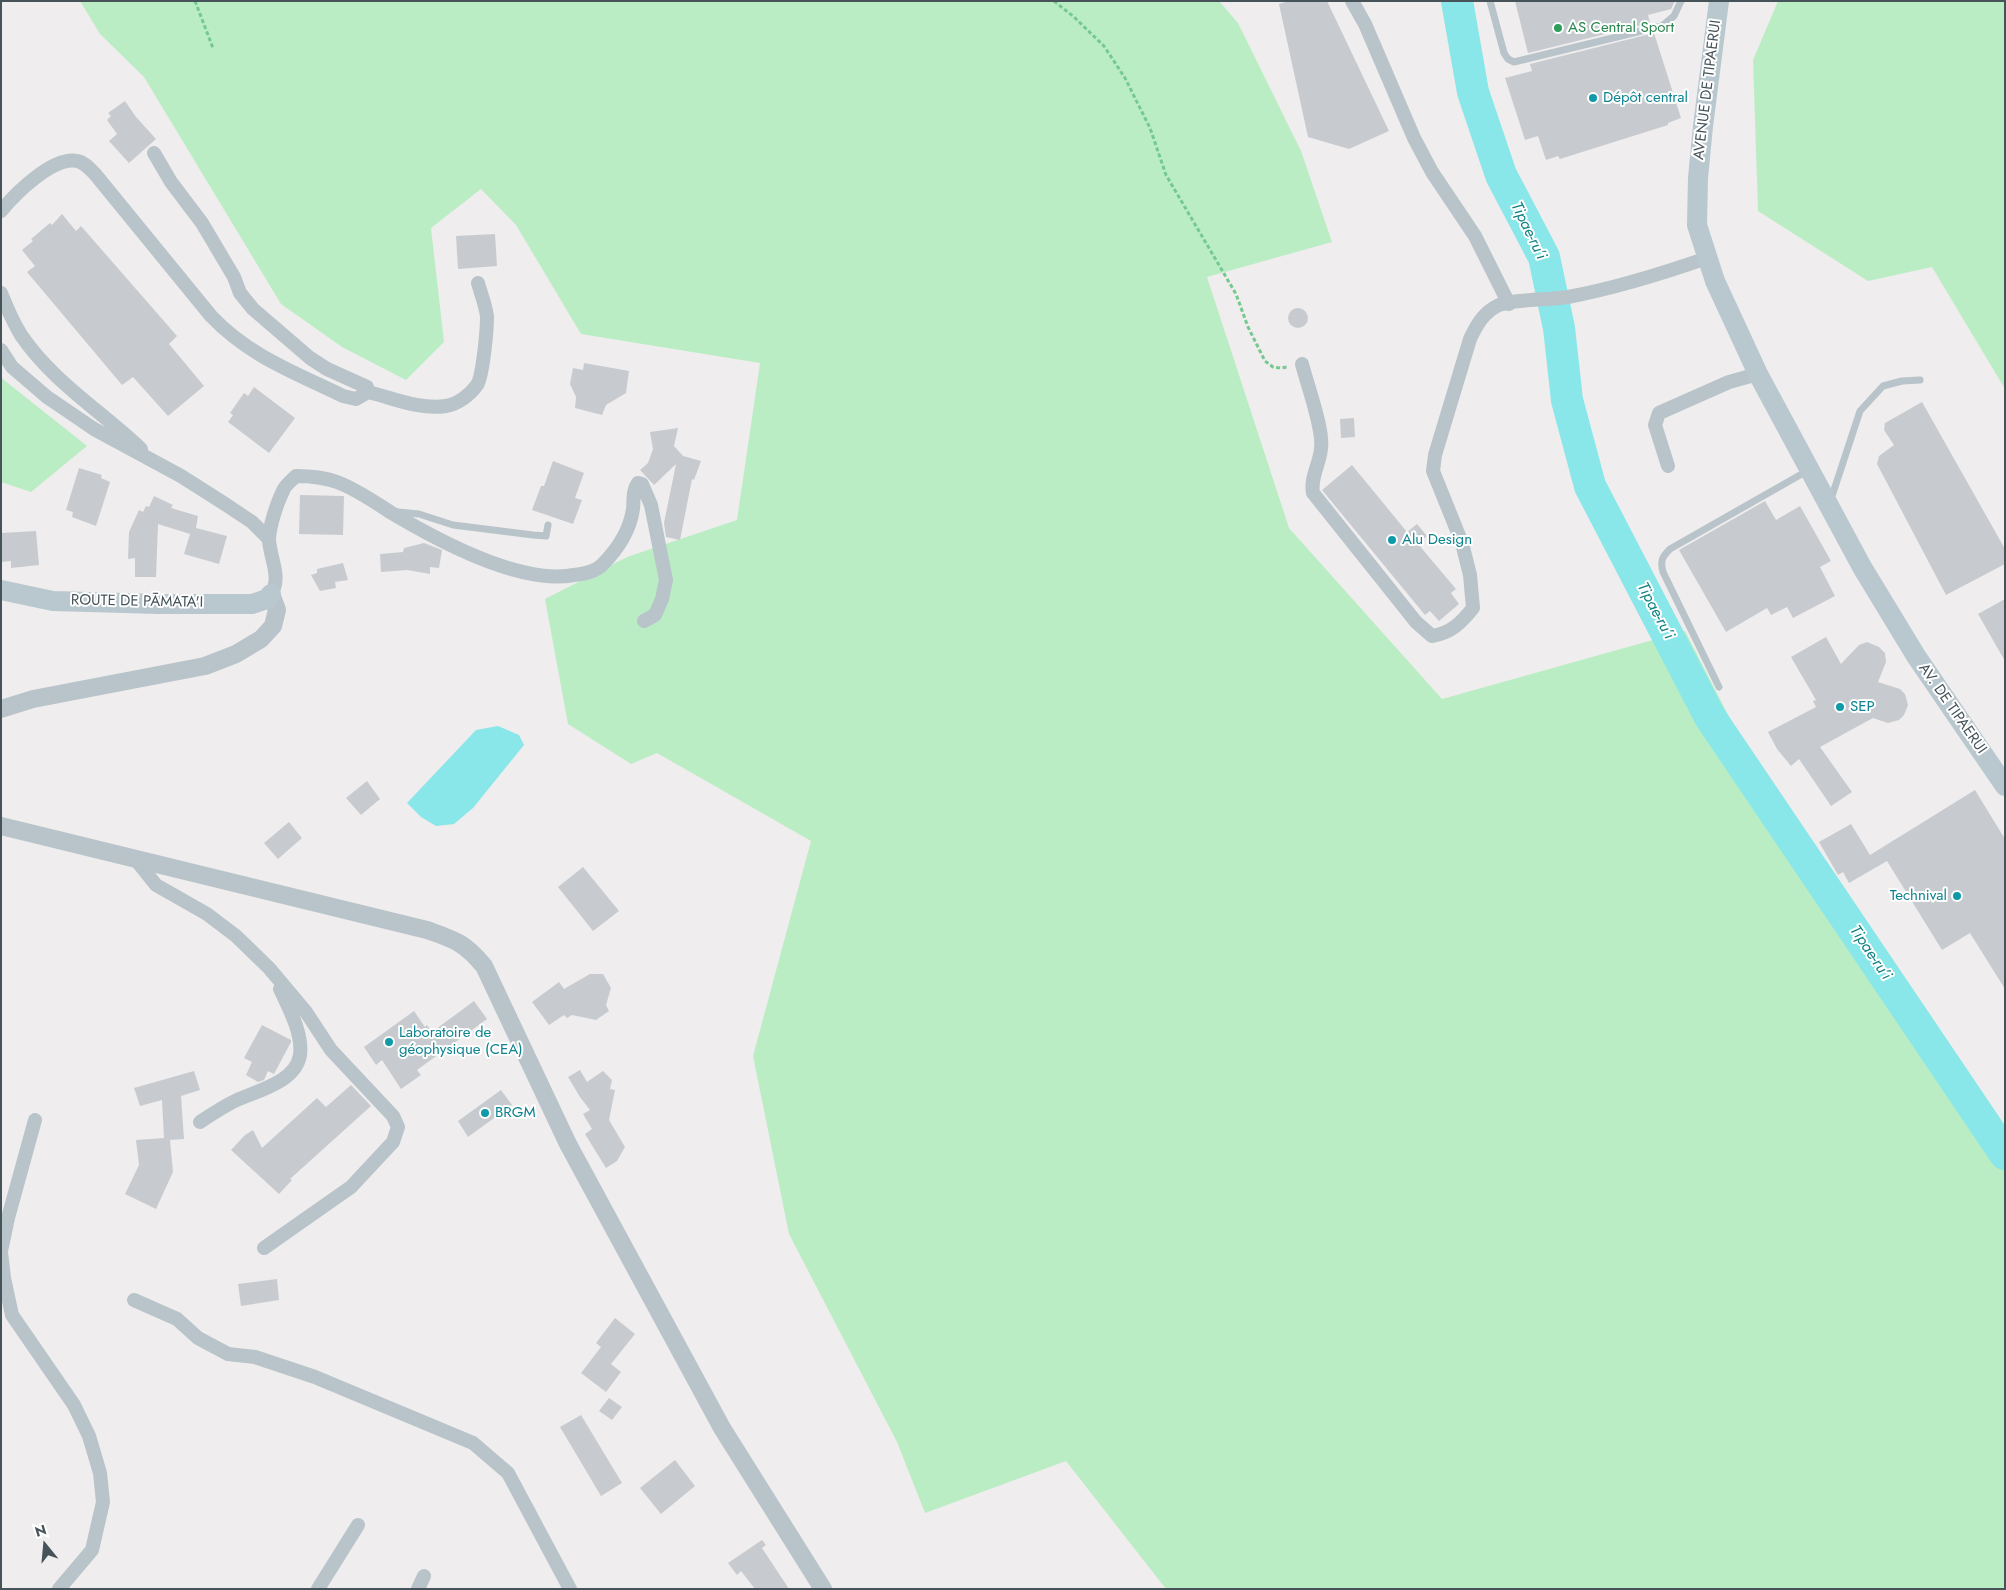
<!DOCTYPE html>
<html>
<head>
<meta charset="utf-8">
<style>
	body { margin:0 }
	#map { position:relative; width:2006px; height:1590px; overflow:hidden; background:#efeded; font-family:Jost,sans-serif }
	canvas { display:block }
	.frame { position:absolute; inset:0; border:2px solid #465459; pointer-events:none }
	.north { position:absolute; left:20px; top:1520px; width:50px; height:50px; -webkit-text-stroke:4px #fff; paint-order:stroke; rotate:343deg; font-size:14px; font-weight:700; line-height:20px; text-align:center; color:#465459 }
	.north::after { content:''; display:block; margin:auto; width:18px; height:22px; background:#465459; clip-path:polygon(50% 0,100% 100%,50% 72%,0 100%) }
</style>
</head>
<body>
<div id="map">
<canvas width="2006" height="1590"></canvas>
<div class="frame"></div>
<div class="north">N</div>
</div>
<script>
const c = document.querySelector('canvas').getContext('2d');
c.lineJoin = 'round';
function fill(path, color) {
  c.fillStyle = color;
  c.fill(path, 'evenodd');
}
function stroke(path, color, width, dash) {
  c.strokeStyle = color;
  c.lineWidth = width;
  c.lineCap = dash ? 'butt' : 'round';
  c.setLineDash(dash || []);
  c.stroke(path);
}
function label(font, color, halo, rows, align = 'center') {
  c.font = font + ' Jost,sans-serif';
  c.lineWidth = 4;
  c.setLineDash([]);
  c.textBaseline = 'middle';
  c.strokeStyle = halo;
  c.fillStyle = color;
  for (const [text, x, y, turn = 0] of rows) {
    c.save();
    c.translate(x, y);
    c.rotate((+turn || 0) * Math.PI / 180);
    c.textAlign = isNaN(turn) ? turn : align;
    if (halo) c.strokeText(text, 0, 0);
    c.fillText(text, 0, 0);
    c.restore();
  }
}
fill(new Path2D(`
	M80,1H1219L1238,23L1301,151L1332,242L1207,277L1289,528L1442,699L1685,631L1779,814L2005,1129V1589H1166L1066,1461L925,1513L897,1442L789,1234L753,1056L811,841L657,753L631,764L568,724L545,599L627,557L737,520L760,363L581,334L516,225L481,189L431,228L444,342L406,380L342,347L281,304L144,77L100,34Z
	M1778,1H2005V389L1932,267L1868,281L1758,211L1753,60Z
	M1,377L4,380L87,446L31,492L1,482Z`), '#bbedc5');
fill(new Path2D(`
	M498,726L519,735L524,745L473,808L454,824L436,826L421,817L407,803L476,730Z`), '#89e7e9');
stroke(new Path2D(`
	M1457,1L1473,92L1501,175L1544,257L1559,328L1567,400L1590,486L1710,717L2005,1154`), '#89e7e9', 32);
fill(new Path2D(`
	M1289,1H1327L1389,131L1349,149L1308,137L1279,4Z
	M1515,1H1675L1671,9L1648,15L1650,23L1528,53Z
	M1654,33L1681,118L1668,123V125L1560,159L1558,156L1546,160L1538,136L1525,140L1505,78L1532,71L1530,64Z
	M125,101L136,117L156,139L129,163L109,141L117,134L107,120L111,116L108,113Z
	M62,214L76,231L81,226L177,336L169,344L204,386L168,416L133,377L122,385L27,272L35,266L22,250L33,241L31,239L50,223L52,225Z
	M495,234L497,266L458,269L456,236Z
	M1288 318a10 10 0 1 1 20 0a10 10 0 1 1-20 0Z
	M584,363L629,371L626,393L606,405L602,415L575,408L576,397L570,384L573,368L583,370Z
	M254,387L295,418L269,453L228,422L233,415L230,413L244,393L248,396Z
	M1922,402L2005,549V564L1946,595L1877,464L1879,456L1894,445L1884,430L1885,423Z
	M1354,418L1355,437L1341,438L1340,419Z
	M678,428L674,446L683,456L701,461L694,480L692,479L680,540L666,537L664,523L676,464L654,485L640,470L648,463L653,449L650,432Z
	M553,461L584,473L575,498L582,500L573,524L532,510L541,486H544Z
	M1352,465L1407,532L1417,524L1427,536L1418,544L1456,589L1451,593L1459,604L1439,621L1430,611L1425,615L1322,490Z
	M79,468L102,475L101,478L110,482L96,526L72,517L73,512L66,510Z
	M300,495L344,496L343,535L299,534Z
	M154,496L173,505L171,508L198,516L196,528L227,536L219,564L184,554L190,534L158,524L156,577H135V558L128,559L129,532L139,510L143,512L146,506L149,507Z
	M1765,501L1776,520L1800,506L1831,561L1820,567L1835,596L1793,618L1787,607L1771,615L1767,608L1726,632L1679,550Z
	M36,531L39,565L11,568V561L1,562V533Z
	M424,543L442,550L439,568L430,567V574L407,570L381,572L380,554L403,552L404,548Z
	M343,563L348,580L335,582L336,588L320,591L311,575L317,573V569Z
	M2005,599V661L1978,614Z
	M1826,637L1841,664L1859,645L1867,642L1879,647L1885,653L1886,662L1878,682L1900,689L1905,694L1908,705L1904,715L1899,720L1888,723L1873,718L1820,747L1852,792L1831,806L1799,759L1791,766L1777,749L1768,732L1816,707L1813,701L1816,700L1791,657Z
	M367,781L380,799L361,815L346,798Z
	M1975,790L2005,839V989L1970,933L1942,950L1887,861L1849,883L1843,872L1838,875L1819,842L1851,824L1870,855Z
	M289,822L302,838L278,859L264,843Z
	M583,867L619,911L593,931L558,887Z
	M590,974H603L611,988L606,1005L609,1011L596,1020L572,1015L567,1018L564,1015L549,1025L532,1002L559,982L564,989Z
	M474,1001L487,1019L417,1070L421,1075L401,1089L382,1060L376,1065L364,1047L414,1011L425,1027L427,1025L432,1032Z
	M262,1025L291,1040V1042L274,1074L268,1071L264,1080L258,1082L246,1075L252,1062L244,1058Z
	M580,1070L587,1082L603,1071L612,1080L610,1089L615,1090L609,1120L625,1147L617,1161L606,1168L585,1134L592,1129L583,1114L590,1110L580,1097L568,1077Z
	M194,1071L200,1090L181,1096L184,1139L170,1140L173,1172L156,1209L125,1194L139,1165L136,1140L164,1138L162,1100L140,1106L134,1088Z
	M351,1085L371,1106L290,1179L292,1180L279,1194L231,1150L245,1135L253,1130L262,1148L317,1098L326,1107Z
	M501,1090L512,1105L468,1137L458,1121Z
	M277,1279L279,1300L241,1306L238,1284Z
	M615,1318L635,1334L611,1364L621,1372L606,1392L581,1373L601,1347L596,1343Z
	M609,1398L622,1407L612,1420L599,1411Z
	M581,1415L622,1483L601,1496L560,1427Z
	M675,1460L695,1486L661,1514L640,1488Z
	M762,1540L766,1545L762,1548L789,1589H755L741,1571L737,1575L728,1563Z`), '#c7cbcf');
stroke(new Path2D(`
	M195,1L213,48
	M1054,1L1074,17L1104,46L1125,78L1150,128L1166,175L1236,294L1248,327L1265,361L1273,367L1281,368L1287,367`), '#75c990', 3, [4, 2.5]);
stroke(new Path2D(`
	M1490,1L1504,53L1508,59L1514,62L1662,26L1674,16L1681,1
	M1831,499L1860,411L1883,386L1902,381L1920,380
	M398,512L419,514L453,525L533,535L546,536L548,525
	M1719,687L1663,572C1660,561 1662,557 1670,549L1807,471`), '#b8c4c9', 7);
stroke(new Path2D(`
	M1352,1L1365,24L1414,138L1432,172L1475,236L1509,304
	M1,211C15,194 53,156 77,161C84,162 90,169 95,174L211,316C249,356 294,372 343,396L356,399L368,392L367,387L327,369L310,358L253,309L240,293L234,277L202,223L171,182L154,153
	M1,293C7,308 13,322 21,335C52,381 101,411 141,449
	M1,350L12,367L47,397L94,429L181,476L225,504L252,522L269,539
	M1302,364C1307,384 1324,430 1321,448C1320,464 1310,477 1313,493L1416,622L1432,636C1451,633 1461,623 1473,608L1470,575L1462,543L1433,471L1435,455L1470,339C1477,324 1484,312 1499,305C1514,299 1550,300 1568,297C1616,288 1661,274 1707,258
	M368,392C393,398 419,410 446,406C458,404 470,395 477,385C483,376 487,329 487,317C486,306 481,294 478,283
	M1668,466L1655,425L1659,413L1729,382L1758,374
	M271,594C282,578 270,558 269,540C269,527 277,503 283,491C285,485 291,481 296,476C310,476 323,477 337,482C356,489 373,501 390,512C437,540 519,585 574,575C584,574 595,572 602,565C617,550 630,530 633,509C634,499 632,492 638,483L642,484L651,505L666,580L662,599L655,615L644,621
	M136,860L156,885L207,914L236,936L269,968L306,1012L331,1050L393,1116L398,1127L393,1142L351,1187L264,1248
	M200,1122C212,1114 224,1106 237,1100C257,1091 296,1082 300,1055C303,1034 289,1008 280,989
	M1,1251L8,1218L35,1120
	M1,1252L4,1278L12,1315L74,1405L89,1436L100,1473L103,1502L92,1550L59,1589
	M134,1300L177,1319L198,1338L228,1354L255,1357L315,1377L473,1443L508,1473L570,1589
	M318,1589L358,1525
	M418,1589L424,1576`), '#b8c4c9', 14);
stroke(new Path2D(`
	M1,709L33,699L205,666L236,654L261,639L273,626L277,610L271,594
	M1,826L427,930C455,940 464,942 484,966L568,1144L722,1428L823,1589`), '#b8c4c9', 18);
stroke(new Path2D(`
	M1719,1L1703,126L1698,178L1697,225L1715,281L1758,374L1862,567L1916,656L2005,786
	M1,590L53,601L159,604H252L267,599L271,594`), '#b9c7ce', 20);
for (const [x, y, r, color] of [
	[1558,28,5,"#2e9e5b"],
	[1593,98,5,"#0f9aa8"],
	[1392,540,5,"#0f9aa8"],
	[1840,707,5,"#0f9aa8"],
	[1957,896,5,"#0f9aa8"],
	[389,1042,5,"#0f9aa8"],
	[485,1113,5,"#0f9aa8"]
]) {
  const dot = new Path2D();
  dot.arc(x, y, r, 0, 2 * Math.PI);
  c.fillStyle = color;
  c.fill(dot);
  stroke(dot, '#fff', 2);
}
label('15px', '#27864d', '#fff', [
	["AS Central Sport",1568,28]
], 'left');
label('15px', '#465459', '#fff', [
	["AVENUE DE TIPAERUI",1708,90,-83],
	["ROUTE DE PĀMATA'I",137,602,1],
	["AV. DE TIPAERUI",1952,709,55]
]);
label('15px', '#0d838f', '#fff', [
	["Dépôt central",1603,98],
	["Alu Design",1402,540],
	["SEP",1850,707],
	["Technival",1947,896,"right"],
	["Laboratoire de",399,1033],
	["géophysique (CEA)",399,1050],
	["BRGM",495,1113]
], 'left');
label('italic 16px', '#108385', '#fff', [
	["Tipae-ru’i",1528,231,64],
	["Tipae-ru’i",1655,611,62],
	["Tipae-ru’i",1870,953,56]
]);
</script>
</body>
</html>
